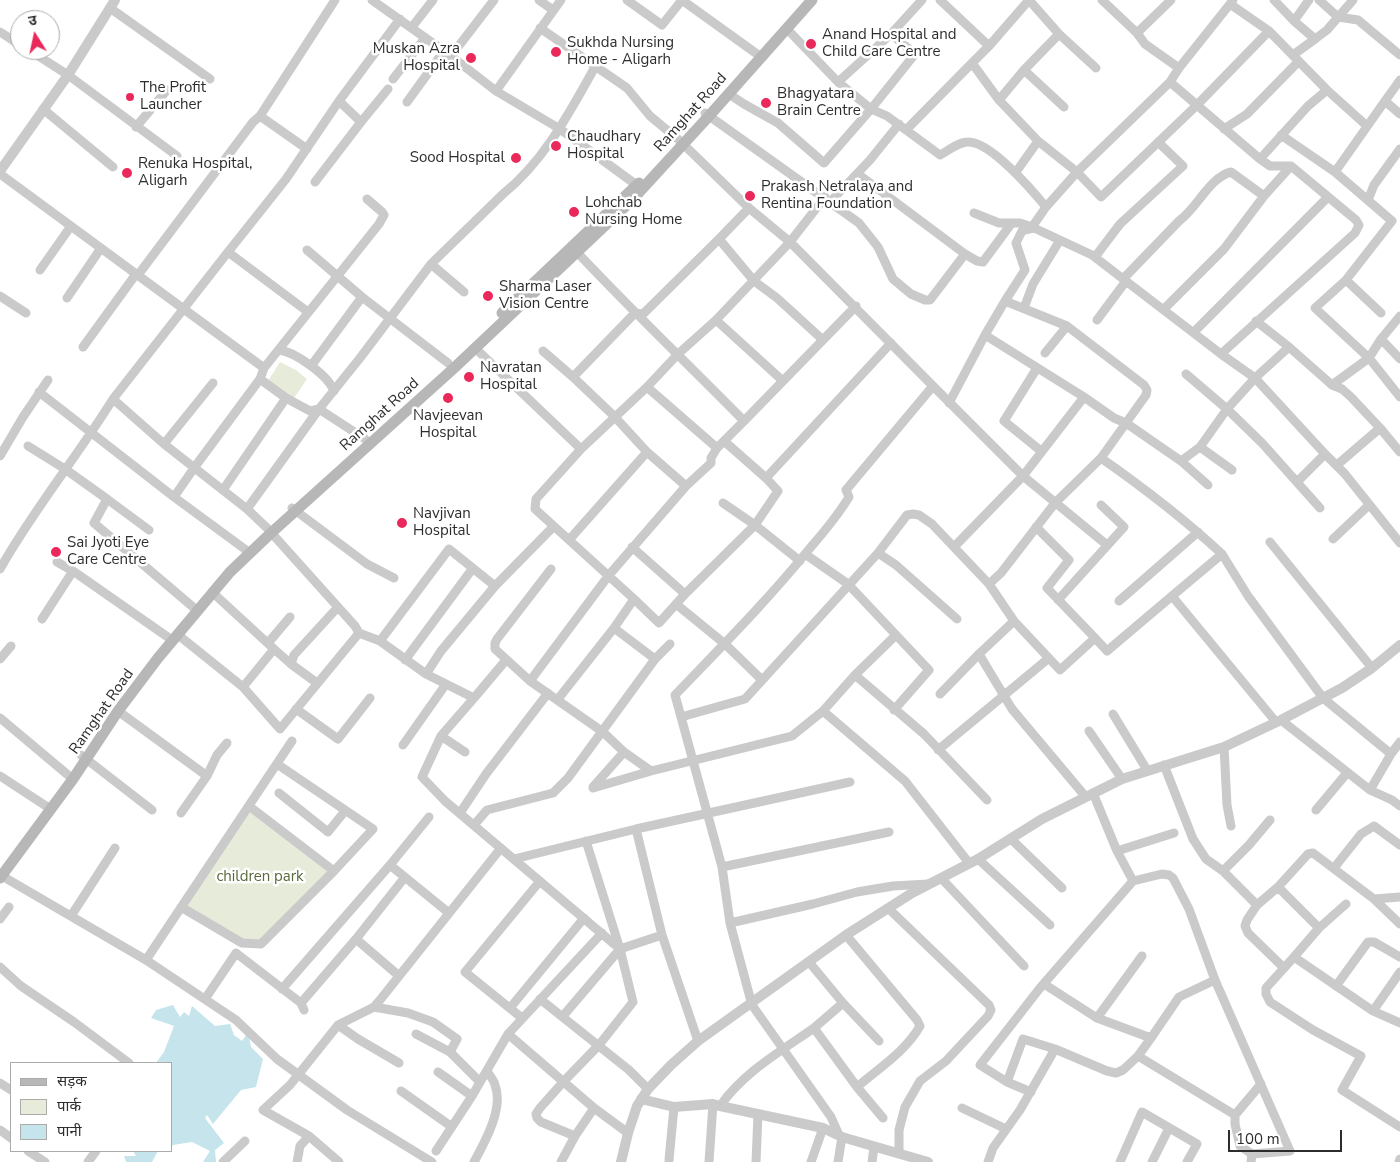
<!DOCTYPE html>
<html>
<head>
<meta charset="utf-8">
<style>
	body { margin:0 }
	#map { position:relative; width:1400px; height:1162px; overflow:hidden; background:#fff; font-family:"Nunito Sans","Noto Sans Devanagari",sans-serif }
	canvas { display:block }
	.legend { position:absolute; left:10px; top:1062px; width:162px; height:90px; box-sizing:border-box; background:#fff; border:1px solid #ababab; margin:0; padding:6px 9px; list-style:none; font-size:15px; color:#2d2d2d }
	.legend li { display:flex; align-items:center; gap:10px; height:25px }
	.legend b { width:25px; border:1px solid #ababab }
	.north { position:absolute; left:10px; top:10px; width:50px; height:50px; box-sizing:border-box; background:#fff; border:1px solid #ababab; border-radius:50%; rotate:350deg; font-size:14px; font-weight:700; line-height:20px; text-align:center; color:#2d2d2d }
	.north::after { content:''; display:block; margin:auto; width:18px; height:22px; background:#ea295a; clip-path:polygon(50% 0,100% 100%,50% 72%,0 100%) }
	.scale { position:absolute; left:1228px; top:1130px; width:114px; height:22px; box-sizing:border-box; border:2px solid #2d2d2d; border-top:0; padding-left:6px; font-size:15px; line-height:18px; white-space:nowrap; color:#2d2d2d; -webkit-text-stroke:4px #fff; paint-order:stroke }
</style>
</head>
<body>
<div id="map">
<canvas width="1400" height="1162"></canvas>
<ul class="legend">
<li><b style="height:6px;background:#b7b7b7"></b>सड़क</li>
<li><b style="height:14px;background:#e6ebda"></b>पार्क</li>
<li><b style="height:14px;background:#c5e4ec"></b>पानी</li>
</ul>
<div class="north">उ</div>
<div class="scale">100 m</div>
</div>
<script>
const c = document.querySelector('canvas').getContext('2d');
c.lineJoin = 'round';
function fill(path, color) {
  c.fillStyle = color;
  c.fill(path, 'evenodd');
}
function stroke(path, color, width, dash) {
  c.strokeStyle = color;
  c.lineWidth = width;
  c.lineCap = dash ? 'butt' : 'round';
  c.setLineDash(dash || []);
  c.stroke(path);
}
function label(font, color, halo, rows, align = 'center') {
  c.font = font + ' "Nunito Sans",sans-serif';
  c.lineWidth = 5;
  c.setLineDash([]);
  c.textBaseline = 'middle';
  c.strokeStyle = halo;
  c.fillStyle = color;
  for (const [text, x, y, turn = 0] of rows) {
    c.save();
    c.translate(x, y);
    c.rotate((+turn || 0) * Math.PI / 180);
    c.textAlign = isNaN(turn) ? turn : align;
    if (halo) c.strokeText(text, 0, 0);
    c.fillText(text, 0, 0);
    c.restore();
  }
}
fill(new Path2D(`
	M280,362L296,370L307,379L292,401L268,381Z
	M249,806L334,871L264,941L242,943L181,907Z`), '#e6ebda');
fill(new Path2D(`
	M173,1005L180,1017L184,1012L189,1016L192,1006L215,1026L230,1024L234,1035L242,1041L246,1035L249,1037L251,1047L263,1059L256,1087L241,1090L213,1124L207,1115L205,1118L224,1143L215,1150L216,1162H203L210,1151L192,1142L173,1145L171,1148V1063H156L164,1052L174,1026L151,1018L156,1010Z
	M133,1151H158L152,1162H126L124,1156H136Z`), '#c5e4ec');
stroke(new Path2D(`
	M372,0L451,56L496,91L560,129L642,189
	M539,0L553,10
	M627,0L662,25L682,0
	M682,0L757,54
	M940,0L989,46L972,63L999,100L1038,141L1077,172L1170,82L1179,68L1230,4
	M1029,0L1059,34L1096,68
	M1102,0L1137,33L1145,44L1179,68
	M1274,0L1294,21L1315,39L1293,55
	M1319,0L1338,17L1358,20L1400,55
	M110,8L210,79
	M1294,21L1309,0
	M412,27L433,0
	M540,28L627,88L650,116L679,140L749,208L790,242L933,386
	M787,29L838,82L871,109L887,116L940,155C949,150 959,142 968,142C990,141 1032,190 1046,207
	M0,32L20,45
	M1137,33L1171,0
	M1059,34L1024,70L1064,107
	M1315,39L1327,30L1353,0
	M989,46L1029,0
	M29,50L68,75L177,156
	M451,56L494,0
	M393,79L425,38
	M1400,80L1385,101L1400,114
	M838,82L891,34L922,0
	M1170,82L1260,159L1308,106L1327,90L1269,31L1230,4L1233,0
	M1327,90L1367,126
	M496,91L561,0
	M729,94L744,104L778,123L824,163L871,109L915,54L891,34
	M999,100L1024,70
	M407,102L444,51
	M43,109L113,167
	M705,113L859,223L878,247L893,279L911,294L925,300H930L965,254L858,174
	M260,116L307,149
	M361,122L388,89
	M136,127L167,90
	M1224,129L1247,114L1299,61
	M906,130L972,63
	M1281,135L1335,172L1392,221L1346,280L1315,308L1369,358L1400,397
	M1016,172L1038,141
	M1335,172L1385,101
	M0,174L264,368L260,379L286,398L223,490
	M315,182L361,122L339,101L400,19
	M1368,200L1374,185L1400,149
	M831,201L870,160L899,124
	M974,213L999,223H1020L1032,227L1092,255L1221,354L1255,378L1325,454L1345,474L1400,543
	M1032,227L1046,207L1077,172L1101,197L1196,106L1269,31
	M719,239L749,208
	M574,249C629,308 687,363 744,421L856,306
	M307,250L362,297L448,363
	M228,252L286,179L339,101
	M965,254L977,261L983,262L1011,224
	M1095,257L1120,224L1183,166L1158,142
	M431,264L503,194C545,160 569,113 595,67
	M40,270L71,226
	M138,275L253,122L260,116L335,0
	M1123,279L1179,221C1197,208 1210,177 1231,172L1264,196
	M1346,280L1381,313
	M0,296L26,313
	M67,298L101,248
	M1005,301L1025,270L1016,243L1022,231L1034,228
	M1024,308L1033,284L1060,240
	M1164,309L1224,249L1264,196L1291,166
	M716,320L783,381
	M1097,320L1126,281
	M1256,321L1289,347L1332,385L1342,389L1351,397L1380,428L1337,465
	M1194,332L1328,197
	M1381,339L1400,359
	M83,347L136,274
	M1289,347L1255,378L1227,409L1262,443L1320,508
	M475,348L581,449L536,499L535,509L634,599L614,628
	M279,350C295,352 328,375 334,391
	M1045,353L1067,326
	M1221,354L1355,233L1359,225L1356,220L1291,166H1270L1260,159
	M311,366L362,297
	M264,368L379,224L384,215L382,212L367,199
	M1037,368L1004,421L1041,451
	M573,377L635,313L643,314L719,239L754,281L777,298L823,340
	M213,383L164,444L247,509L267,528L355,626L359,633L380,641
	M1332,385L1369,358L1381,339L1400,316
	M647,387L717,448L744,421
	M39,392L174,497L246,550
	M1084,397L985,335L1005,301L1067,326L1144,385L1147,390L1146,395L1126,423L1181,461L1208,485
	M286,398L310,411L319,409
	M949,403L985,335
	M1380,428L1400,452
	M365,439L319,409L360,358L431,264L464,292
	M724,441L766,478
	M164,444L113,399L228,252L308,312
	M28,446L65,469L107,499L94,523L193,607
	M1200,447L1232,470
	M581,449L647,387L678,354L716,320L790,242L825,197
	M0,456L23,417L48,380
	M1101,458C1144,488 1184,519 1222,554L1172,596
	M1181,461L1200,447L1227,409L1186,374
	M1297,482L1325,454
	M686,486L711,463V458L717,448
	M174,497L194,468L260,379
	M107,499L149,530
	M723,503L755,525L800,561
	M292,508L367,564L394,578
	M247,509L319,409
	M1036,527L1069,560L1047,588L1095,638
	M1333,539L1369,505
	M569,540L647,452
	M1270,542L1372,668
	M632,547L685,594
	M954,547L1023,476L1084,397L1114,418L1126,423L1101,458L1055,503L1001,573L989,584
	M878,553L896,565L957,619
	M805,554L848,584L929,670L894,710
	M1222,554L1248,596L1323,698L1391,754L1400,742
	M57,562L73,571L172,640
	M0,569C33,510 77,457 113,399
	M551,569L497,639L495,643V649L530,681L603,732L624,752L651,771
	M495,586L553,527
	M212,592L274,649L243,687
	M634,599L659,623L685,594L755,525L778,491L766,478L891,343
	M1058,600L1124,527L1101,505
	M1119,601L1198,532
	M676,604L725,644L762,680
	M42,619L73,571
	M1014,621L979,654L1012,709L1085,796
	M177,634L243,687L280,729L359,633
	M268,643L290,617
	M274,649L291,664L294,655L338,607
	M0,659L11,646
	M405,660L473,568
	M291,664L317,683
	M426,674L441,651L495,586L449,549L380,641L426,674L474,698L441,736L422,777L445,801L620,949L662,935L698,1041
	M855,675L924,734L987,800
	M530,681L609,575L686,486L647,452L614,416L573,377L543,351
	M940,694L979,654
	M474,698L506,660
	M558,699L614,628L655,659L670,644
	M296,709L338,739L370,698
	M118,711L207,776L181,813
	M823,711L905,781L969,863
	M1113,714L1147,770
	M681,717L745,699L878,553L907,515L913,514L919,515L932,524L989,584L1014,621L1060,670L1095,638L1107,651L1172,596L1276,722
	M0,718L68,775
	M1281,720L1370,790L1392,800L1400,806
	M1089,731L1122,779
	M441,736L465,752
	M403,745L446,684
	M1224,747L1227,805L1231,826
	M938,750L1049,658
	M81,755L152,810
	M277,764L373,829L334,871
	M1164,765L1193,839L1206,859L1223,871L1257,905L1278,887L1308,854L1313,853L1374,899L1400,924
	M0,776L46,806
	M207,776L217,755L227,743
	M593,787L624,752
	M593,788L651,771L792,736L823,711L855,675L896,635
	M1370,790L1391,754
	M279,793L328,832L345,811
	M1093,793L1117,851L1133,881
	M1316,810L1347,773
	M460,813L486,774L548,693
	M474,825L487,810L553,793L568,778L655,659
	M636,829L662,935
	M1011,839L1062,888
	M1117,851L1174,833
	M514,859L636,829L850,782
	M978,859L1050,925
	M390,865L449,913
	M722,867L889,832
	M1334,868L1361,834L1374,826L1400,845
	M1223,871L1249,845L1270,820
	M2,876L146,960L292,741
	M941,878L1024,966
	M1278,887L1319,928L1294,957L1373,1011L1400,1023
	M1374,899L1400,897
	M1257,905L1247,920L1245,926L1248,933L1284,968
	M181,907L242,943L261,944L334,871L249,806
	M889,909L989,1005L991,1010L988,1016L946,1061L920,1081L905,1107L899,1130V1152
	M71,916L115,848
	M0,919L9,907
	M730,923L813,904L857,892L893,886L928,884
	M1319,928L1346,904
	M846,935L917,1020L920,1026C906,1051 879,1068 857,1087
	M1294,957L1266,988V994L1270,1002L1313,1030L1361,1056L1342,1090L1400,1127
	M146,960L236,1020L277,1059L347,1110L432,1162
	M809,962L843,1003L879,1041
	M0,967L21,986L74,1022L129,1063
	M398,975L356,939L405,877
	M1044,984L1097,1018L1151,1038L1138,1056
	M1336,986L1368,942H1374L1400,957
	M282,989L390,865L429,817
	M205,999L236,953L301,1003L304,1010
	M540,999L629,1070L648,1089
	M301,1003L356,939
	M374,1007L408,1013L433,1022L457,1039L450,1052
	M510,1008L584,918
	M1373,1011L1400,972
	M563,1016L620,949
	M522,1018L465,972L540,881
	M1097,1018L1142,956
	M338,1025L358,1039L399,1063
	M814,1028L843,1003
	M416,1034L450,1052L480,1082
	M508,1034L594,1108L628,1133
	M1151,1038L1179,997L1215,980
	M438,1072L472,1096
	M1007,1082L1031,1092
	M0,1083L11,1090
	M401,1091L452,1127
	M720,1106C744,1072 781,1051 814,1028L857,1087L883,1118
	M962,1108L1006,1129
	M1235,1115V1124L1240,1146L1252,1154
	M0,1130L11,1138
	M839,1135L831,1117L752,1005L730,923L722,867L675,695C721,647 768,600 810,548C824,532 838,515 849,497L846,490L933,386L1023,476L1107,545
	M575,1136L541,1122L537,1118L536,1114L540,1108L564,1081L599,1045L633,1002L620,949L586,841
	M28,1151L45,1162
	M436,1151L472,1096L508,1034L602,933
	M669,1160L674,1107
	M88,1162L96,1151
	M223,1162L245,1141
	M297,1162L300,1146L309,1136
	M339,1162L309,1136L263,1110L290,1085L338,1025L374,1007L380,1000L501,848
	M474,1162C485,1142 504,1108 495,1085C494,1080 490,1076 487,1071
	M561,1162L575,1136L594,1108
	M709,1162L713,1104
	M756,1162L758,1114
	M811,1162L823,1128
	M838,1162L842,1137
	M872,1162L874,1147
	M988,1162L993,1148L1020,1110L1055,1049
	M1120,1162L1142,1112L1197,1144L1187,1162
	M1152,1162L1169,1128
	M1251,1162L1252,1154L1290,1151L1215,980L1189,909L1173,878L1169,875L1162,874L1133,881L1040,988L980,1065L1007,1082L1023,1039L1055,1049L1107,1071L1116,1073L1123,1070L1138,1056L1235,1115L1261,1084
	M1399,1162L1400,1159`), '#cacaca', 9);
stroke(new Path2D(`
	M0,171L68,75L115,0
	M641,1099L674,1107L713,1104L720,1106L823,1128L842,1137L928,1162
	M621,1162L628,1133L637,1106L648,1089L671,1065L698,1041L846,935L912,893L978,859L1042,819L1122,779L1224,747L1281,720L1342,688L1372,668L1400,645`), '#cacaca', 10);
stroke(new Path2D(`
	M502,313L639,183
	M0,878L73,779L118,711L158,658L230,572L271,533L453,369L631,201L709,116L812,0`), '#b7b7b7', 11);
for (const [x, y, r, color] of [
	[811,44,6,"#ea295a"],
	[556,52,6,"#ea295a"],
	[471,58,6,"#ea295a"],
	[130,97,5,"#ea295a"],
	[766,103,6,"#ea295a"],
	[556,146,6,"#ea295a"],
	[516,158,6,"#ea295a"],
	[127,173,6,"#ea295a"],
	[750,196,6,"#ea295a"],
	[574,212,6,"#ea295a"],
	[488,296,6,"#ea295a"],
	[469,377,6,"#ea295a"],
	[448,398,6,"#ea295a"],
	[402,523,6,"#ea295a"],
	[56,552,6,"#ea295a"]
]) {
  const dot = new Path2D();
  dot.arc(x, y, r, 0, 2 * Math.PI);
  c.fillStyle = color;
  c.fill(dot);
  stroke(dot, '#fff', 2);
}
label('15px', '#2d2d2d', '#fff', [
	["Anand Hospital and",822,35],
	["Child Care Centre",822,52],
	["Sukhda Nursing",567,43],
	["Home - Aligarh",567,60],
	["Muskan Azra",460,49,"right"],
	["Hospital",460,66,"right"],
	["The Profit",140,88],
	["Launcher",140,105],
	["Bhagyatara",777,94],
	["Brain Centre",777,111],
	["Chaudhary",567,137],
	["Hospital",567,154],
	["Sood Hospital",505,158,"right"],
	["Renuka Hospital,",138,164],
	["Aligarh",138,181],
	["Prakash Netralaya and",761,187],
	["Rentina Foundation",761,204],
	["Lohchab",585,203],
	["Nursing Home",585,220],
	["Sharma Laser",499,287],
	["Vision Centre",499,304],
	["Navratan",480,368],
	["Hospital",480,385],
	["Navjeevan",448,416,"center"],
	["Hospital",448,433,"center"],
	["Navjivan",413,514],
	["Hospital",413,531],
	["Sai Jyoti Eye",67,543],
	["Care Centre",67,560]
], 'left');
label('15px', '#2d2d2d', '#fff', [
	["Ramghat Road",691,113,-48],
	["Ramghat Road",380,415,-42],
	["Ramghat Road",102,712,-55]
]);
label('15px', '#596a39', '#fff', [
	["children park",260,877]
]);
</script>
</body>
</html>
